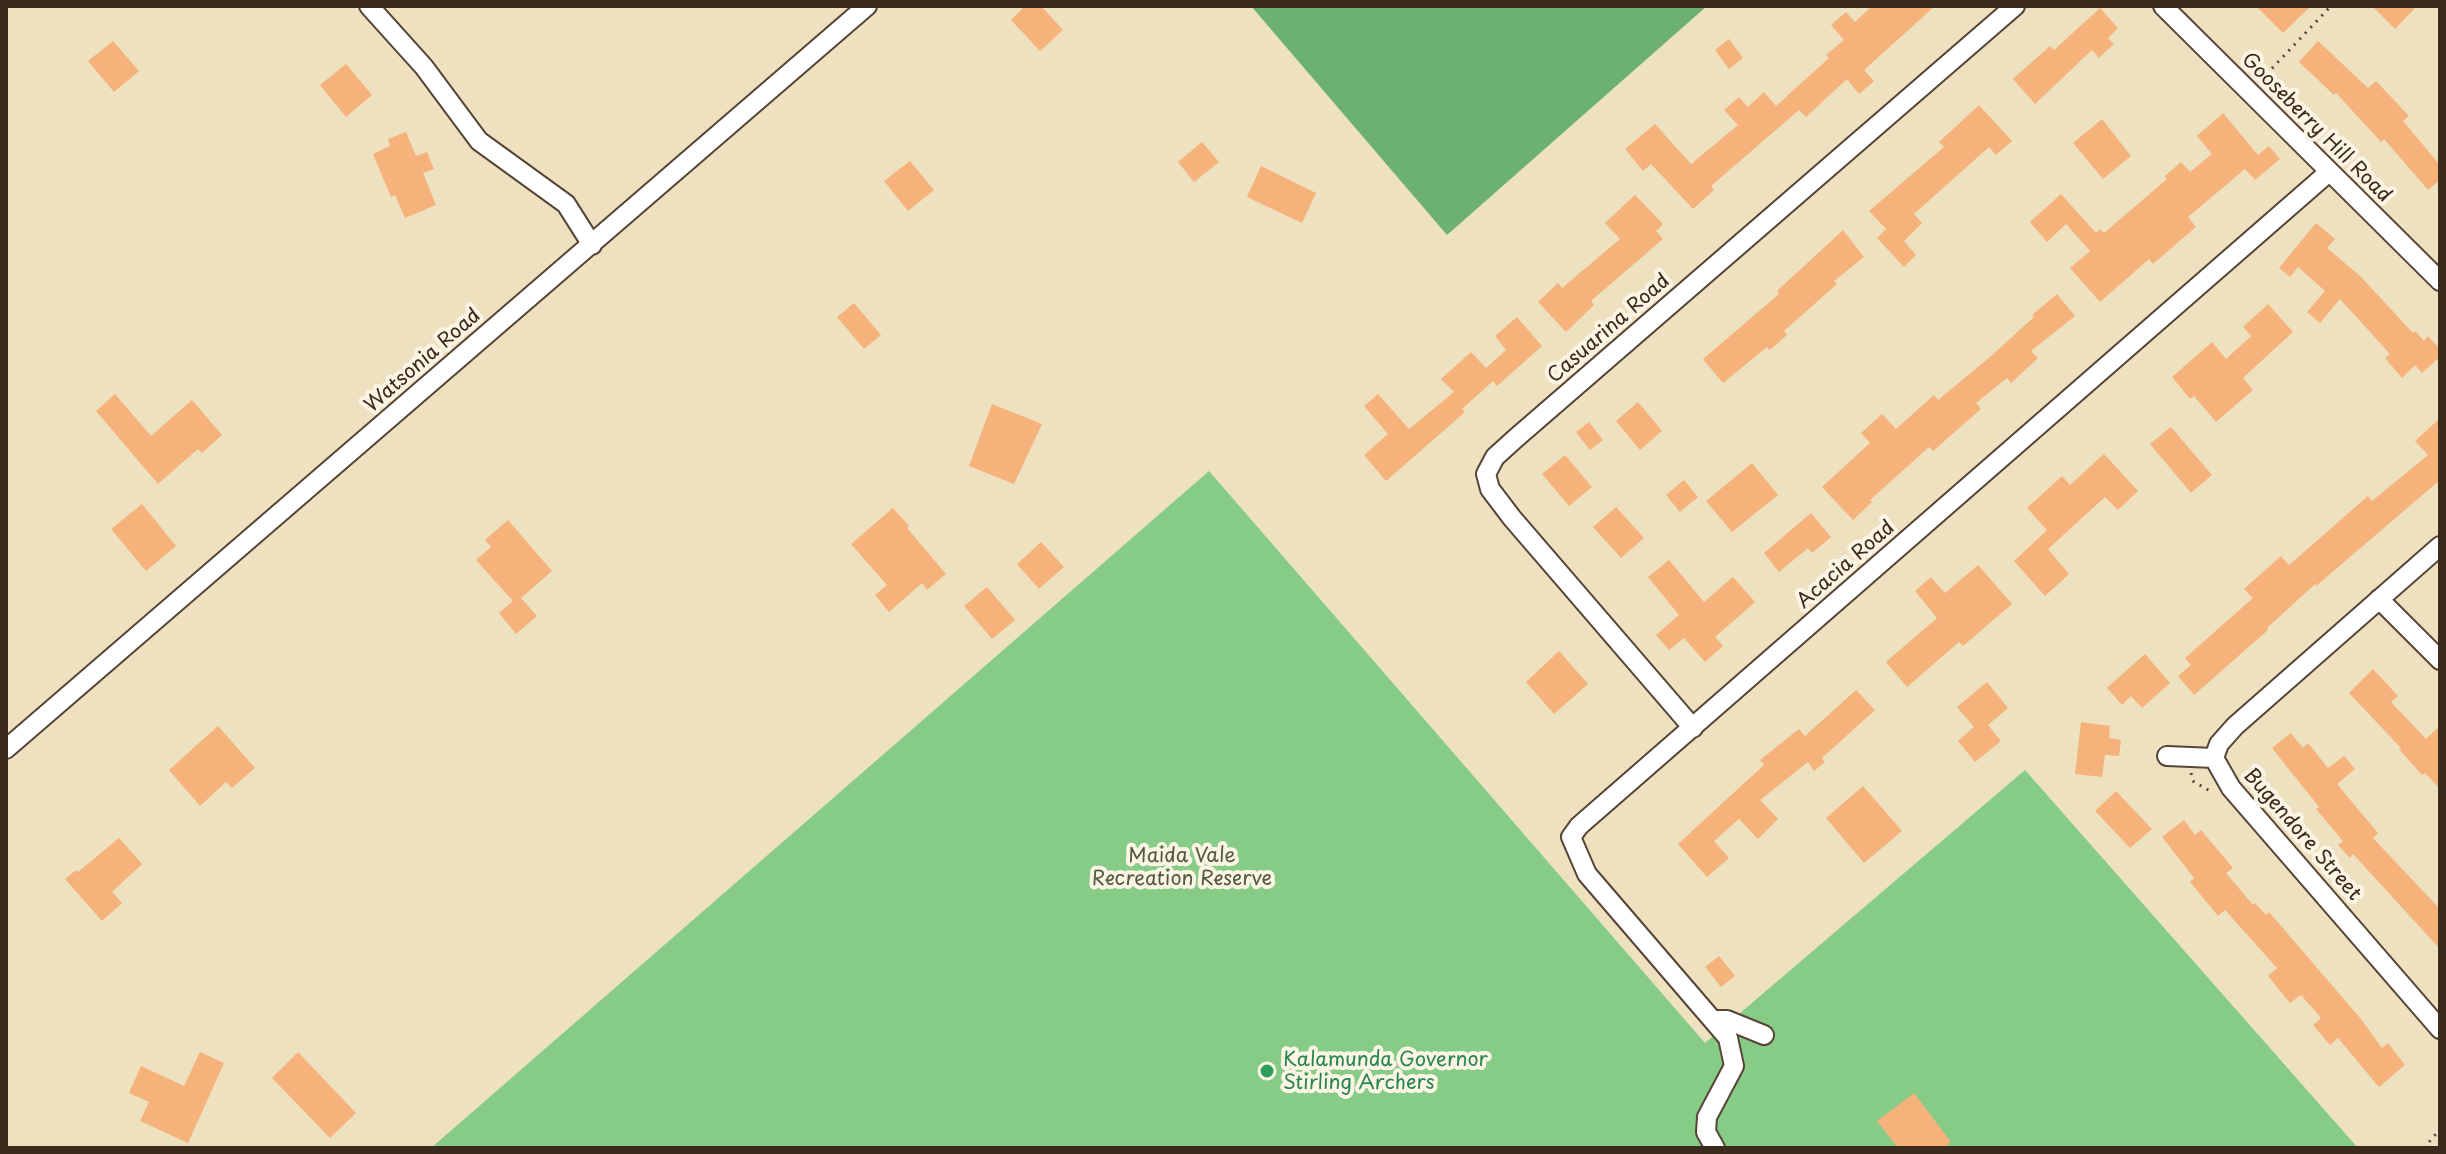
<!DOCTYPE html>
<html>
<head>
<meta charset="utf-8">
<style>
	body { margin:0 }
	#map { position:relative; width:2446px; height:1154px; overflow:hidden; background:#ede1c0; font-family:"Playpen Sans",sans-serif }
	canvas { display:block }
	.frame { position:absolute; inset:0; border:8px solid #3b2a1e; pointer-events:none }
</style>
</head>
<body>
<div id="map">
<canvas width="2446" height="1154"></canvas>
<div class="frame"></div>
</div>
<script>
const c = document.querySelector('canvas').getContext('2d');
c.lineJoin = 'round';
function fill(path, color) {
  c.fillStyle = color;
  c.fill(path, 'evenodd');
}
function stroke(path, color, width, dash) {
  c.strokeStyle = color;
  c.lineWidth = width;
  c.lineCap = dash ? 'butt' : 'round';
  c.setLineDash(dash || []);
  c.stroke(path);
}
function label(font, color, halo, rows, align = 'center') {
  c.font = font + ' "Playpen Sans",sans-serif';
  c.lineWidth = 8;
  c.setLineDash([]);
  c.textBaseline = 'middle';
  c.strokeStyle = halo;
  c.fillStyle = color;
  for (const [text, x, y, turn = 0] of rows) {
    c.save();
    c.translate(x, y);
    c.rotate((+turn || 0) * Math.PI / 180);
    c.textAlign = isNaN(turn) ? turn : align;
    if (halo) c.strokeText(text, 0, 0);
    c.fillText(text, 0, 0);
    c.restore();
  }
}
fill(new Path2D(`
	M1209,471L1705,1043L2025,770L2358,1148H431Z`), '#86cc87');
fill(new Path2D(`
	M1251,6H1707L1447,235Z`), '#6cb074');
fill(new Path2D(`
	M1025,6H1041L1063,30L1040,51L1011,20Z
	M1872,6H1935L1864,70L1874,81L1859,94L1847,79L1806,117L1799,110L1711,186L1714,190L1693,209L1651,164L1643,171L1625,149L1655,124L1691,164L1738,125L1724,110L1739,97L1748,107L1764,92L1776,106L1829,58L1826,55L1844,40L1831,25L1846,12L1855,22Z
	M2256,6H2311L2283,33Z
	M2372,6H2417L2395,29Z
	M2100,8L2118,28L2108,38L2114,44L2099,58L2092,50L2035,104L2013,79L2050,46L2054,50Z
	M1729,39L1743,58L1729,69L1715,50Z
	M113,41L139,71L114,92L88,61Z
	M2318,41L2368,88L2376,81L2409,116L2403,121L2440,165V180L2428,190L2384,139L2381,142L2336,93L2334,95L2299,62Z
	M346,64L372,95L346,117L320,85Z
	M1979,105L2012,141L1996,155L1989,147L1914,214L1922,223L1904,241L1916,255L1904,267L1877,238L1886,229L1869,211L1944,147L1939,142Z
	M2223,113L2258,155L2269,146L2280,159L2255,180L2245,169L2188,217L2196,227L2153,264L2149,259L2100,302L2070,268L2090,251L2066,224L2047,242L2030,222L2061,194L2096,233L2100,229L2104,233L2167,179L2165,176L2181,162L2190,172L2212,154L2197,136Z
	M2102,119L2131,156L2103,179L2073,143Z
	M406,132L416,156L427,152L434,169L423,173L436,205L405,218L395,195L391,197L373,154L390,146L388,139Z
	M1202,142L1219,162L1194,182L1178,162Z
	M910,161L934,190L908,211L884,181Z
	M1261,166L1316,193L1302,223L1247,197Z
	M1635,195L1663,224L1656,231L1663,239L1591,301L1594,305L1566,332L1538,302L1558,283L1562,288L1620,239L1605,223Z
	M2316,223L2335,239L2327,248L2361,277L2413,333L2415,331L2424,341L2428,336L2440,349V357L2422,373L2415,365L2402,378L2385,358L2390,354L2340,299L2320,323L2307,312L2325,291L2298,267L2290,277L2279,268Z
	M1843,230L1864,257L1834,281L1837,284L1784,331L1787,335L1770,350L1767,347L1723,383L1703,359L1779,294L1777,291Z
	M2057,294L2075,316L2031,351L2038,358L2011,383L2007,378L1976,403L1981,409L1933,451L1929,447L1870,500L1872,502L1853,520L1822,487L1870,443L1861,433L1882,414L1896,429L1934,395L1938,400L1990,357L2034,317L2032,315Z
	M854,303L881,335L864,349L837,317Z
	M2268,304L2293,332L2243,378L2253,390L2216,422L2194,396L2190,399L2172,377L2212,342L2226,359L2251,336L2243,327Z
	M1517,317L1542,346L1497,386L1493,381L1462,409L1465,412L1386,481L1364,455L1388,434L1364,406L1378,394L1409,429L1454,392L1441,379L1471,352L1486,368L1506,350L1495,336Z
	M115,394L151,436L192,400L222,435L202,453L198,449L158,484L96,411Z
	M1638,402L1662,431L1640,450L1616,421Z
	M992,404L1042,424L1014,484L969,466Z
	M2440,418V480L2316,586L2315,584L2267,628L2268,630L2194,695L2178,676L2191,665L2185,658L2253,598L2244,589L2281,556L2289,565L2368,496L2372,501L2428,455L2415,441Z
	M1589,422L1603,440L1590,450L1576,432Z
	M2171,427L2212,475L2191,493L2150,444Z
	M2104,454L2138,491L2118,510L2105,497L2048,549L2069,574L2045,596L2014,561L2047,530L2027,508L2062,476L2070,485Z
	M1565,455L1592,487L1569,506L1542,474Z
	M1752,463L1778,495L1732,532L1706,501Z
	M1684,480L1698,497L1680,512L1666,495Z
	M142,504L176,546L146,571L111,529Z
	M1616,507L1644,538L1621,558L1593,527Z
	M893,508L909,526L907,528L946,574L927,590L922,583L889,612L875,595L887,585L851,544Z
	M1811,513L1831,537L1812,553L1808,548L1779,572L1764,553Z
	M508,520L552,571L521,598L537,616L516,634L499,613L513,601L476,560L491,547L485,540Z
	M1041,542L1064,567L1039,589L1017,564Z
	M1669,560L1704,602L1733,577L1755,602L1715,637L1723,646L1705,662L1684,638L1669,650L1656,635L1679,615L1648,577Z
	M1978,565L2012,604L1963,646L1959,642L1907,687L1886,662L1937,618L1915,591L1931,577L1945,593Z
	M987,587L1015,620L992,639L964,606Z
	M1559,651L1588,684L1554,714L1526,682Z
	M2145,654L2170,683L2142,708L2131,696L2122,705L2107,688Z
	M2373,669L2398,696L2391,702L2426,739L2440,726V789L2425,773L2422,775L2399,749L2401,748L2349,693Z
	M1987,682L2008,708L1988,725L2001,741L1975,762L1958,741L1974,727L1957,707Z
	M1856,690L1875,710L1822,758L1825,762L1814,771L1808,762L1760,800L1778,819L1758,839L1739,819L1714,841L1729,858L1707,877L1678,844L1764,765L1760,760L1799,729L1805,736Z
	M2081,722L2110,726L2109,738L2121,740L2119,756L2105,755L2102,777L2075,774Z
	M218,726L255,768L232,788L226,782L200,806L169,770Z
	M2291,733L2303,748L2308,743L2328,768L2344,756L2355,769L2337,784L2378,833L2373,838L2440,909V949L2353,854L2350,858L2338,845L2343,841L2316,809L2319,807L2272,748Z
	M1863,786L1902,831L1864,863L1826,818Z
	M2116,791L2152,829L2130,848L2095,811Z
	M2184,820L2195,835L2201,830L2233,868L2226,873L2253,905L2255,903L2266,915L2269,912L2361,1019L2382,1048L2388,1043L2405,1065L2379,1087L2338,1038L2330,1045L2313,1025L2321,1018L2301,995L2290,1003L2268,976L2277,968L2225,910L2218,916L2190,882L2194,878L2162,837Z
	M119,838L142,864L112,892L122,903L102,921L65,879L76,870L78,872Z
	M1719,956L1735,976L1721,987L1705,967Z
	M200,1052L224,1063L188,1143L140,1121L149,1102L129,1093L141,1066L184,1086Z
	M298,1052L356,1113L330,1138L272,1078Z
	M1914,1093L1951,1142L1944,1148H1898L1877,1121Z`), '#f5b27b');
const minor = new Path2D(`
	M369,6L424,67L479,141L566,204L592,245
	M2163,6L2440,281
	M2440,546L2235,726L2219,744L2214,758L2231,788L2440,1029
	M2379,599L2440,660
	M1693,728L1512,518L1490,489L1486,474L1495,457L1516,438L2015,6
	M6,749L867,6
	M2167,756L2214,758
	M1713,1020H1727L1764,1035
	M1715,1148L1706,1132L1707,1117L1734,1066L1728,1038L1587,874L1571,837L1579,826L2329,172`);
stroke(minor, '#564536', 22);
stroke(new Path2D(`
	M2261,80L2331,6
	M2191,773L2193,781L2210,791
	M2424,1148L2440,1129`), '#564536', 3, [2, 6]);
stroke(minor, '#fff', 18);
for (const [x, y, r, color] of [
	[1267,1071,8,"#2e9e5b"]
]) {
  const dot = new Path2D();
  dot.arc(x, y, r, 0, 2 * Math.PI);
  c.fillStyle = color;
  c.fill(dot);
  stroke(dot, '#fcf5e5', 3);
}
label('20px', '#3b2a1e', '#fcf5e5', [
	["Gooseberry Hill Road",2316,128,45],
	["Casuarina Road",1609,329,-41],
	["Watsonia Road",423,361,-41],
	["Acacia Road",1846,565,-41],
	["Bugendore Street",2302,835,49]
]);
label('20px', '#525b3e', '#fcf5e5', [
	["Maida Vale",1182,856],
	["Recreation Reserve",1182,879]
]);
label('20px', '#27864d', '#fcf5e5', [
	["Kalamunda Governor",1283,1060],
	["Stirling Archers",1283,1083]
], 'left');
</script>
</body>
</html>
